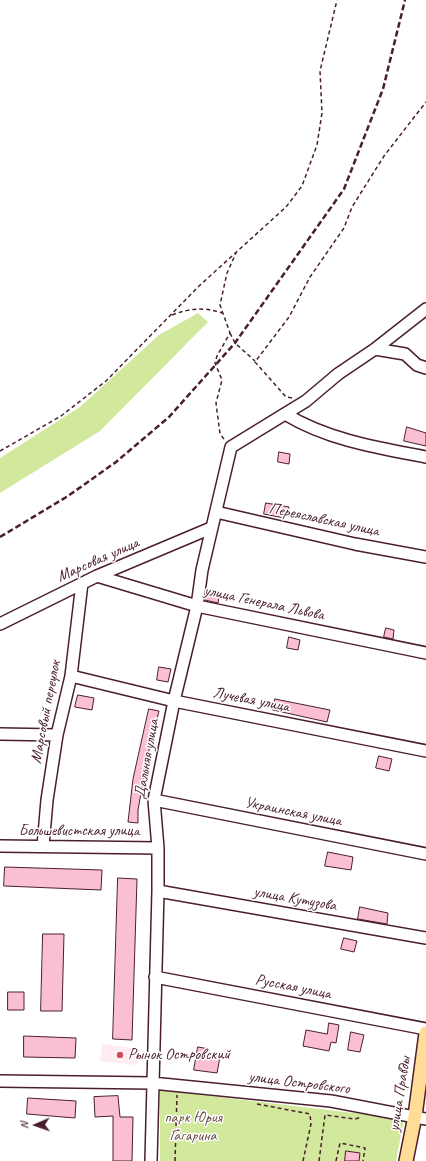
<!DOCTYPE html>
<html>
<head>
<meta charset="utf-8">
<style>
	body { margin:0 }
	#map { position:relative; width:426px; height:1161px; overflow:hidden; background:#fff; font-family:Caveat,sans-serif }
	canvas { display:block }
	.north { position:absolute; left:16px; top:1105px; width:40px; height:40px; -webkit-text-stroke:3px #fff; paint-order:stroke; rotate:268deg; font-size:11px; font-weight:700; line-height:16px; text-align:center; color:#4a1f2b }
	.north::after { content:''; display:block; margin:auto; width:14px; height:18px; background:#4a1f2b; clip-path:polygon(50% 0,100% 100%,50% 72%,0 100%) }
</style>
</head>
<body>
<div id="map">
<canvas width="426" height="1161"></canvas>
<div class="north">N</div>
</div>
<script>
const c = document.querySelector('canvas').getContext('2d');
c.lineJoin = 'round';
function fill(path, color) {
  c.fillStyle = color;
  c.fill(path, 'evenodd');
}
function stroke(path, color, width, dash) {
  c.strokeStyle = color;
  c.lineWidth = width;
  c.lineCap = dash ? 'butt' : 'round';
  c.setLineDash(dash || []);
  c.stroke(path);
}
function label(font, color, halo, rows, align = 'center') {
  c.font = font + ' Caveat,sans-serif';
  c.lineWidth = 3;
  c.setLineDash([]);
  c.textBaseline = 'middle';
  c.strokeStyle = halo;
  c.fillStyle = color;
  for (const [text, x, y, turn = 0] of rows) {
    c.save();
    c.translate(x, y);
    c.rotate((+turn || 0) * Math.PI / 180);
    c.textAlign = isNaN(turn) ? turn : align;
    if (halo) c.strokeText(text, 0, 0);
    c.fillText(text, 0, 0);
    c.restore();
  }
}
fill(new Path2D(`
	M102,1044L140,1049L137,1065L100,1061Z`), '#feecf1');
fill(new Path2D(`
	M198,313L208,322L100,431L0,493V458L80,407L159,335Z
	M160,1090L404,1119L396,1161H160Z`), '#d1e89d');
const building = new Path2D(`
	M407,427L426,433V446L404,441Z
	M279,452L290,454L289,464L278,462Z
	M266,503L289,507L288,515L285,514L284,518L264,514Z
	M207,589L220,592L218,603L205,600Z
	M386,628L394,630L393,639L384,637Z
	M289,637L300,640L298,650L287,648Z
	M159,667L171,669L168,682L157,680Z
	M78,695L94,698L92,710L75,707Z
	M275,699L330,710L327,722L273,710Z
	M149,709L159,711L144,770L145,771L138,810V823L128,822L133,779Z
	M379,756L392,759L389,771L376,768Z
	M328,852L353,857L351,870L325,866Z
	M5,867L102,870L101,890L4,886Z
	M118,878L137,879L132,1040L113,1039Z
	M360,907L388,913L387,924L358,919Z
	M43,934H64L62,1011H41Z
	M344,938L357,941L354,952L341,949Z
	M8,992H24V1010H8Z
	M329,1023L339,1025L336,1043L331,1042L329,1051L303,1046L306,1030L327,1034Z
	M351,1032L364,1035L360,1052L348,1050Z
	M24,1036L76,1038L75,1058L24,1057Z
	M198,1047L209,1049L208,1054L220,1057L217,1073L194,1070Z
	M118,1096L120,1117H133L132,1161H113V1116L95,1117L94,1097Z
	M28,1098L76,1101L75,1118L27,1114Z
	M346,1151L360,1153L359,1161H345Z`);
fill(building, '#fac0d1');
stroke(building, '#4a1f2b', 1);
const minor = new Path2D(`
	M375,349L405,354L417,365L426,368
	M285,414C328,440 378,448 426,457
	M216,512L355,544L426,557
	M97,576L197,606L426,653
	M0,624L97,576L211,528
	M71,676L174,701L426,751
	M0,734L57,735
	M154,800L426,854
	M0,846L158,848
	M43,846L47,800L57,735L71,676L82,583
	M158,891L426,938
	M155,977L426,1029
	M0,1081L152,1083L331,1101L426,1119
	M151,1161L158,891V848L154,800L174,701L197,606L202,570L231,447L306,401L338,374L375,349L426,309`);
const major = new Path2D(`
	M406,1161L415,1116L426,1033`);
stroke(minor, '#4a1f2b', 14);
stroke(major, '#4a1f2b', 16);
stroke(new Path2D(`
	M172,315C190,308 205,307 222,313
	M230,333L235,343L255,361
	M292,398L286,397L255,362L289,317L310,277L344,228L352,207L384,156L426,102
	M224,439L220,434L216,403L222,380L215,363L217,356L230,333L220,305L227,273L236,253
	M0,451L61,416L106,381L199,286L286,207L302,186L317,145L322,113L320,71L337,0
	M257,1104L310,1114L311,1124L303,1161
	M175,1161L177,1095
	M319,1161L325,1115L355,1119L362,1117
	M336,1161L340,1143L365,1148L363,1161`), '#4a1f2b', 1.5, [4, 3]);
stroke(minor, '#fff', 11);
stroke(major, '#ffdd96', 13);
stroke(new Path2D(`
	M0,537L68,496L116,462L169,417L235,343L344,189L383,89L405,0`), '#4a1f2b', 2.5, [6, 3]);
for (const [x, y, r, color] of [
	[120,1055,4,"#d1495b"]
]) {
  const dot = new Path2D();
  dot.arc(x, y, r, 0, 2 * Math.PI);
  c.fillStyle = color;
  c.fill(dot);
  stroke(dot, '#fff', 1.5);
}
label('16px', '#4a1f2b', '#fff', [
	["Переяславская улица",324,520,12],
	["Марсовая улица",98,560,-24],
	["улица Генерала Львова",264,603,12],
	["Лучевая улица",251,700,11],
	["Марсовый переулок",46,712,-79],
	["Дальняя улица",147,759,-80],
	["Украинская улица",293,812,11],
	["Большевистская улица",79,831],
	["улица Кутузова",295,899,10],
	["Русская улица",293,987,11],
	["улица Островского",299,1083,7],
	["улица Правды",400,1094,-81]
]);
label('16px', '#4a1f2b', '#fff', [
	["Рынок Островский",128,1055]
], 'left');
label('16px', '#6c5148', '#fff', [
	["парк Юрия",193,1118],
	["Гагарина",193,1136]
]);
</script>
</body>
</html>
